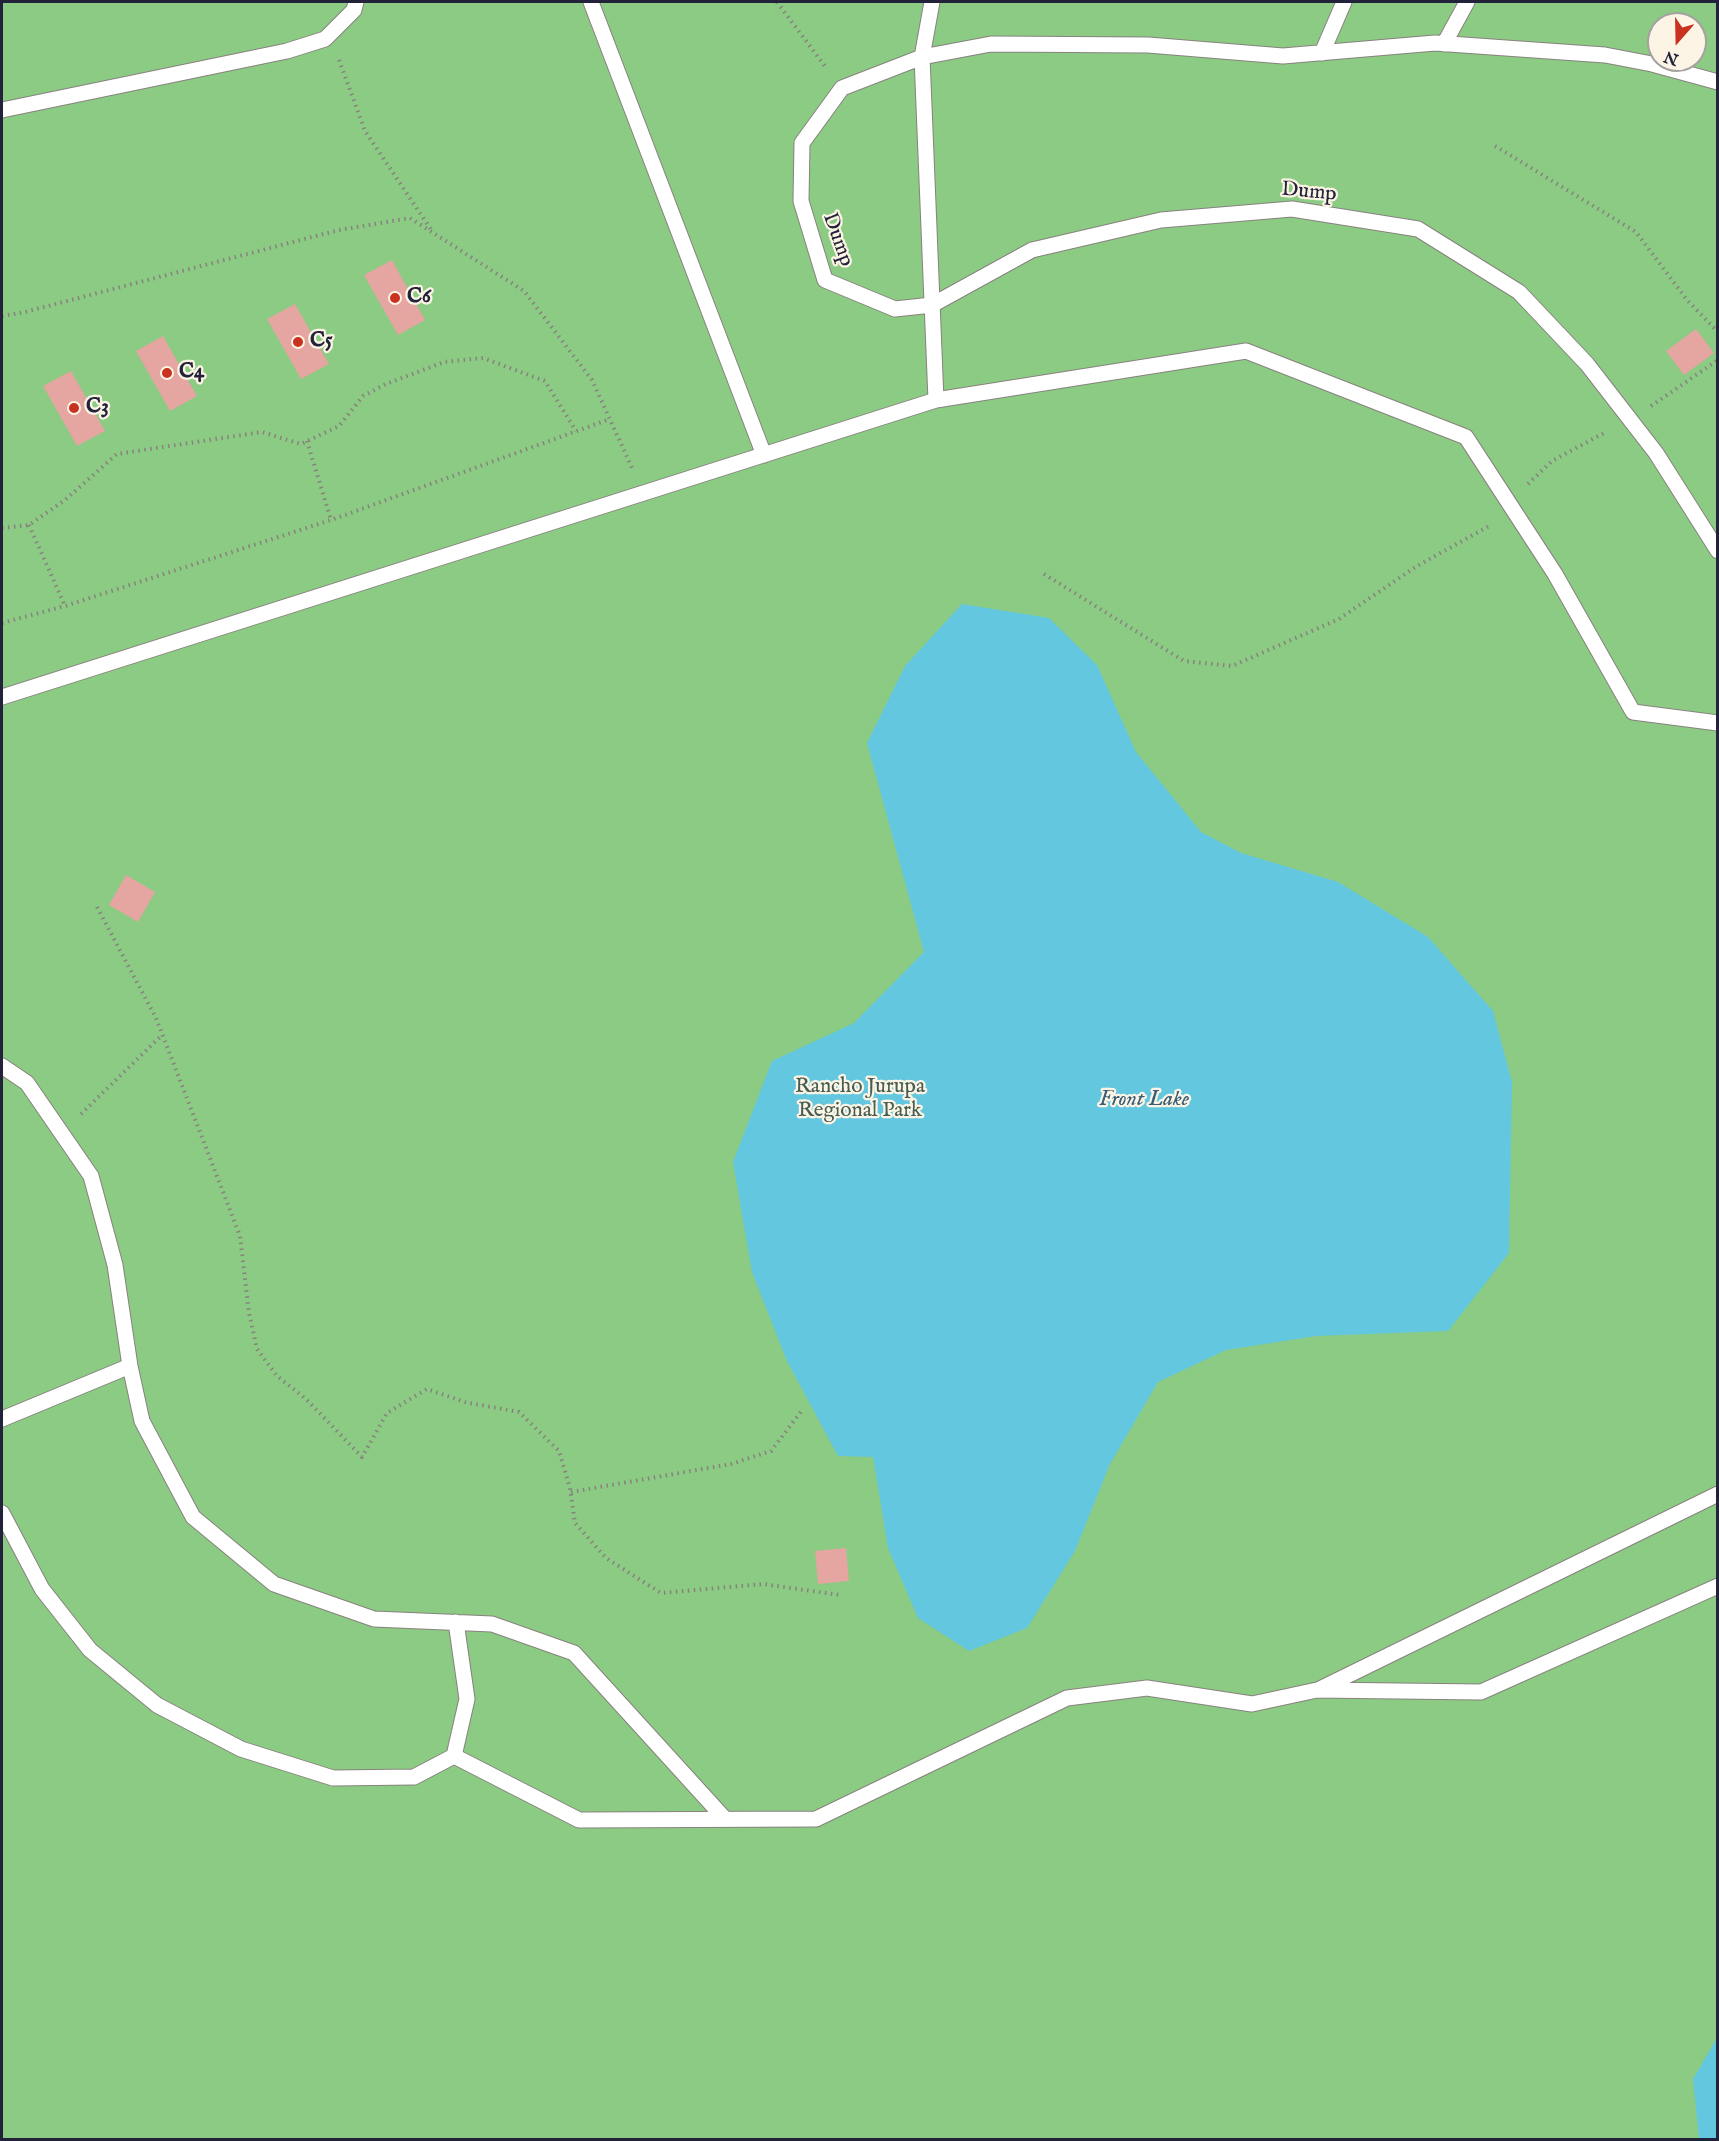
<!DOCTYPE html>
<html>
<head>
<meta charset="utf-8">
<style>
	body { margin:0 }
	#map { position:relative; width:1719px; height:2141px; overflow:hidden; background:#efe2c3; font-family:"IM FELL English",serif }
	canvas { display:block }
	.frame { position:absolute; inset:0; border:3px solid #22223b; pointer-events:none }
	.north { position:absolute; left:1647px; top:12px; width:60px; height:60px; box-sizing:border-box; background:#fcf5e5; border:2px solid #a5a1a1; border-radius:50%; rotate:200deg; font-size:16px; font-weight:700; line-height:24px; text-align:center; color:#22223b }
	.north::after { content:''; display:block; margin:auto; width:21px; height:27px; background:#c8321e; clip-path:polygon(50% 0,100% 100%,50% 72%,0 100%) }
</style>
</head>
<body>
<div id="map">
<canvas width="1719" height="2141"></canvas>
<div class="frame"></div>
<div class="north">N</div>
</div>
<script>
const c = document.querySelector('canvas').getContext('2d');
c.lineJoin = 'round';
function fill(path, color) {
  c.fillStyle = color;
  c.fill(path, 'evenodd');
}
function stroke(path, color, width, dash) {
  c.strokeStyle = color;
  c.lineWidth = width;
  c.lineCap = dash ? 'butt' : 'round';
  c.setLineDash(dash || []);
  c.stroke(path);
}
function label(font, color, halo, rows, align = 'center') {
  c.font = font + ' "IM FELL English",serif';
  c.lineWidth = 4.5;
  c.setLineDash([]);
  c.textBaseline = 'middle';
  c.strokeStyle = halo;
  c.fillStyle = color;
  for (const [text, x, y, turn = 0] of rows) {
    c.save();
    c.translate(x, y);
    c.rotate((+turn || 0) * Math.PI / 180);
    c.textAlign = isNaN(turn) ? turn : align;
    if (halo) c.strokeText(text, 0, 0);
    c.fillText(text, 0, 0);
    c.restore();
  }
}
fill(new Path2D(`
	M2,2H1717V2139L2,2140ZM1659,24H1695V60H1659Z`), '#8bcb83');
fill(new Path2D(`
	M962,604L1049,618L1097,665L1136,752L1201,832L1241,853L1338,882L1428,937L1493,1011L1512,1082L1509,1253L1448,1331L1316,1336L1226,1350L1158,1382L1110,1464L1075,1551L1027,1628L969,1651L918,1618L888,1548L873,1457L838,1456L787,1361L752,1272L733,1162L772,1061L854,1023L924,952L867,743L905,666Z
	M1717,2038V2139H1699L1693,2079Z`), '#63c7e0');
fill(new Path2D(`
	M392,260L425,320L398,335L364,275Z
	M295,304L329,364L301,379L267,319Z
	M1696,329L1714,353L1684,375L1666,351Z
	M163,336L197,396L170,411L136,351Z
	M71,371L105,431L77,446L43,386Z
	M126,875L155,892L138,922L109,905Z
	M846,1548L849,1581L818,1584L815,1551Z`), '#e5a5a0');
const lane = new Path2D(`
	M591,2L764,455
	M932,2L922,57L936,400
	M1444,44L1467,2
	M1322,53L1344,2
	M1718,82L1652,64L1605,55L1435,43L1283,56L1148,45L991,44L922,57L842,88L802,143L801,201L825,280L895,309L932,305L1032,250L1161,220L1292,209L1418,229L1519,292L1587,364L1656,453L1718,551
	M2,110L287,51L325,39L354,10L356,2
	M2,697L936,400L1246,351L1466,437L1555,574L1633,712L1718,723
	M2,1066L27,1083L91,1176L115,1265L130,1366L142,1421L193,1517L274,1584L374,1619L492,1624L574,1653L725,1819
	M2,1419L130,1366
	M2,1513L42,1589L90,1650L157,1705L241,1749L333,1778L414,1777L454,1756L467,1699L456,1622
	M1320,1689L1718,1494
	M454,1756L579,1820L816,1819L1067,1698L1147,1688L1252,1704L1317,1690L1481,1692L1718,1586`);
stroke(lane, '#88827f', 17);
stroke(new Path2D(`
	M777,2L827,69
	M339,60L365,131L432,231
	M1495,146L1636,232L1687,300L1718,332
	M2,316L25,312L339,230L410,218L524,291L592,380L633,470
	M1651,406L1718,360
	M307,441L331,520
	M1528,484L1552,461L1606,432
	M29,525L65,606
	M2,528L29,525L65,500L117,454L262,432L301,444L339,426L363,396L386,384L444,362L483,358L545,381L576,431
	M1044,574L1184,661L1232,666L1339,619L1417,566L1491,525
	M2,623L65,606L331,520L610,419
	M97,907L156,1018L240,1236L249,1313L257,1349L277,1376L306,1399L362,1457L387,1413L427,1389L464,1402L519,1412L559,1451L570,1488L575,1523L606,1558L661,1593L763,1584L840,1595
	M81,1114L162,1035
	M571,1492L731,1464L771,1451L803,1409`), '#88827f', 4, [1.5, 4.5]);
stroke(lane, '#fff', 15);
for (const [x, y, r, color] of [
	[395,298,6,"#c8321e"],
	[298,342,6,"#c8321e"],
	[167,373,6,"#c8321e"],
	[74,408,6,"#c8321e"]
]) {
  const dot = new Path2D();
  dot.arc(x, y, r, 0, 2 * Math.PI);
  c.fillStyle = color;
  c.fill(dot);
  stroke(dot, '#fcf5e5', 2);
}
label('21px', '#22223b', '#fcf5e5', [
	["Dump",1309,193,5],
	["Dump",837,240,70]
]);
label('bold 21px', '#22223b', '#fcf5e5', [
	["C6",407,298],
	["C5",310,342],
	["C4",179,373],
	["C3",86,408]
], 'left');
label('21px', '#475d54', '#fcf5e5', [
	["Rancho Jurupa",860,1088],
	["Regional Park",860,1112]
]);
label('italic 22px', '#395c75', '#fcf5e5', [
	["Front Lake",1144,1100]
]);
</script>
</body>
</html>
